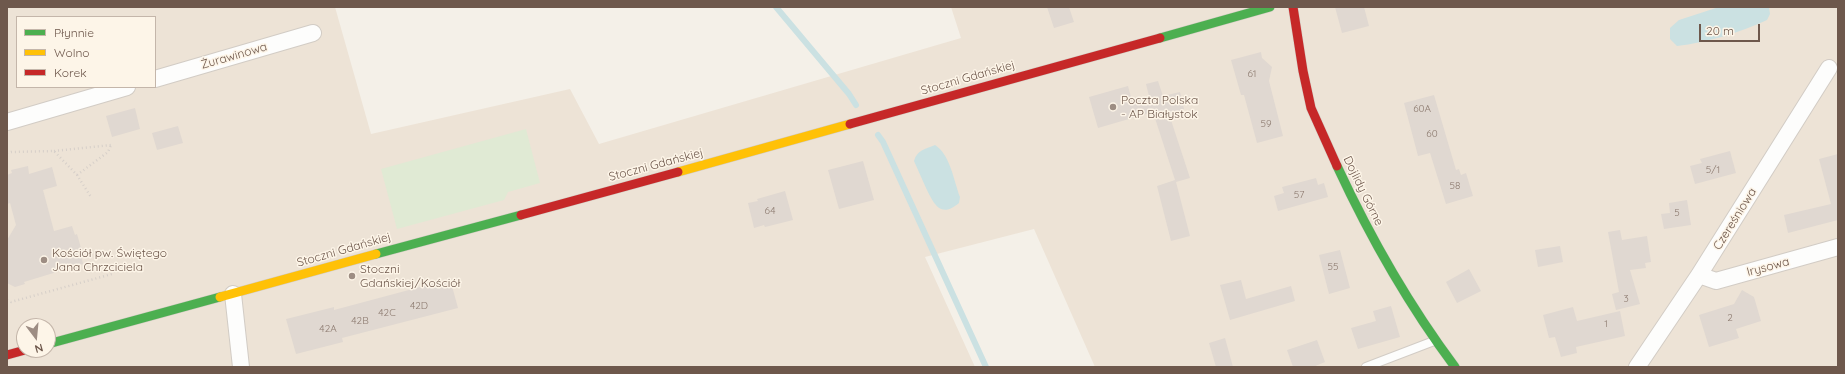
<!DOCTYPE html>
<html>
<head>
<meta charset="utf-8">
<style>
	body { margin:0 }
	#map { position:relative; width:1845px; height:374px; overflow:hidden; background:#f4f0e8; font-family:Quicksand,sans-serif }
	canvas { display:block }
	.frame { position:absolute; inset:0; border:8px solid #6e584c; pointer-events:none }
	.legend { position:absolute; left:16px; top:16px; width:140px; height:72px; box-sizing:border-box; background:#fdf5e8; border:1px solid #c4b6aa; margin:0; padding:5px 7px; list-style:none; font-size:12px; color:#6e584c }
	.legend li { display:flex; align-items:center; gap:8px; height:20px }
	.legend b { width:20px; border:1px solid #c4b6aa }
	.north { position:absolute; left:16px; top:318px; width:40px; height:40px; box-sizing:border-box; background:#fdf5e8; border:1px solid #c4b6aa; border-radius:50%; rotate:164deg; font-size:11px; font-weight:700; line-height:16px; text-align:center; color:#6e584c }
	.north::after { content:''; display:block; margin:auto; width:14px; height:18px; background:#9d8d83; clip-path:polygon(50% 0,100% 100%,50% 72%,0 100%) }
	.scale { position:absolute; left:1699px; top:24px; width:61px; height:18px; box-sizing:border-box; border:2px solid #6e584c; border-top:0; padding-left:5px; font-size:12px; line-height:14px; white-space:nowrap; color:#6e584c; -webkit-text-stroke:3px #fdf5e8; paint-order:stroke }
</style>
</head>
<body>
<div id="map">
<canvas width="1845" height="374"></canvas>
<div class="frame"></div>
<ul class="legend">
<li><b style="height:5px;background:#4caf50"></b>Płynnie</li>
<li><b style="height:5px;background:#ffc107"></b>Wolno</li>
<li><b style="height:5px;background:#c62828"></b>Korek</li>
</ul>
<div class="north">N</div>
<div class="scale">20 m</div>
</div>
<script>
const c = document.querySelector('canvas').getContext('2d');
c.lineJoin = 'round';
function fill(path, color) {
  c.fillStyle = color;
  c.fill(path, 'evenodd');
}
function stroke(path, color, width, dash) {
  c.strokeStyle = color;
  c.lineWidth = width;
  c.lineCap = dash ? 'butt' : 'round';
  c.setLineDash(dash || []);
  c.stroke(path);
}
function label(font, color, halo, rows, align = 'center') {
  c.font = font + ' Quicksand,sans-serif';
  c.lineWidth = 3;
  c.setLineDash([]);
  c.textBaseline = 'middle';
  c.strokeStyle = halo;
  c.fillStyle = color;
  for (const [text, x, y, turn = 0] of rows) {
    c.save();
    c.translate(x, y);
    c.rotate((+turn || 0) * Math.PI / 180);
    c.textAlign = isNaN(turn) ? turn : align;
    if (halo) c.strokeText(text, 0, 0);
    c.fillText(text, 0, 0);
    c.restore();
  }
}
fill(new Path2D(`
	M7,7H335L371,134L570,89L599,144L961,38L951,7H1838V367H1095L1034,229L925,257L975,367H7ZM17,17H155V87H17ZM24,326H48V350H24Z`), '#ede3d6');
fill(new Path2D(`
	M526,129L540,183L508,192L504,200L397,229L381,169Z`), '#e0ead4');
fill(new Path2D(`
	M1719,7H1769L1770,14L1767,20C1741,32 1706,43 1677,46L1670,39V28L1679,20Z
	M935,145C950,154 954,181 960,197L959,203C940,219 934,204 926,188C922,179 918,170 914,161C917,150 925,149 935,145Z`), '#cbe1e2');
stroke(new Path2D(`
	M776,7L849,94L856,105
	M878,135L883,142L986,367`), '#cbe1e2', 6);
fill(new Path2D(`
	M1047,7H1069L1074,22L1054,28Z
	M1335,7H1364L1369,26L1342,33Z
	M1261,52L1262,58L1272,67L1269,81L1283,136L1257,143L1244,95H1241L1231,60Z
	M1158,81L1163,96L1180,92L1184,109L1169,114L1190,178L1176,182L1190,236L1171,241L1157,186L1175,180L1153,112L1098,128L1089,97L1128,86L1132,101L1149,96L1146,84Z
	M1434,95L1456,170L1459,169L1461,175L1466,173L1473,196L1446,204L1430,153L1418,156L1404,103Z
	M135,108L140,129L112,137L106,116Z
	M178,126L183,143L157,150L152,133Z
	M1730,151L1736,173L1695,184L1690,166L1702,163L1700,159Z
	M1838,154V220L1788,233L1784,215L1831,204L1819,159Z
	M863,161L874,200L839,209L828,170Z
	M28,166L29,174L52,167L57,186L43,190L54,231L72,226L75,235L77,234L83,255H81L83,264L24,282L25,284L15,287L7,283V240L16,225L10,203L7,204V175L12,173L11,170Z
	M1316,178L1318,185L1324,183L1328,197L1278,211L1274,196L1284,193L1282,187Z
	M785,191L793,220L765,227L764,225L754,228L748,203L758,201L757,199Z
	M1687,200L1691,225L1664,229L1661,214L1670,213L1669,203Z
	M1620,230L1622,240L1647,236L1651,262L1645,263L1646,268L1630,270L1640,304L1616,310L1612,294L1619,292L1608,232Z
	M1560,246L1563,262L1538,267L1535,250Z
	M1340,250L1350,288L1329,294L1319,255Z
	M1469,269L1481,291L1457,303L1446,282Z
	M450,279L458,308L342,338L343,342L296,354L286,319L334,307V310Z
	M1241,280L1246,299L1291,286L1295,301L1230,320L1220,285Z
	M1742,290L1754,297L1761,321L1736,329L1739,338L1709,347L1699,315L1734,304Z
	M1391,306L1400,337L1358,349L1351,328L1376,321L1373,311Z
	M1573,307L1577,321L1620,311L1625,336L1576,347L1577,353L1561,357L1555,337L1549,338L1543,315Z
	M1225,338L1233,367H1216L1209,343Z
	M1317,340L1325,362L1313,367H1293L1287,350Z`), '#e0d8d1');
const lane = new Path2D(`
	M1366,367L1434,341`);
const street = new Path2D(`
	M155,79L313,33
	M7,122L127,87
	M1699,275L1716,281L1838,247
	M233,294L241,367
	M1637,367L1699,275L1829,68`);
const fast = new Path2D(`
	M1160,38L1270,7
	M1337,166C1370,237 1408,304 1455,367
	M376,254L521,215
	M48,344L220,297`);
const slow = new Path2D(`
	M678,172L850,124
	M220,297L376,254`);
const jam = new Path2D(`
	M1293,7L1303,71L1311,108L1337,166
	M850,124L1160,38
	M521,215L678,172
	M7,355L25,350`);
stroke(lane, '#d2ccc5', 10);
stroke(street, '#d2ccc5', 18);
stroke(fast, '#d2ccc4', 10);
stroke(slow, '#d2ccc4', 10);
stroke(jam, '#d2ccc4', 10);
stroke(new Path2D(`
	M54,151L111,145
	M7,153L11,152L54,151L77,175L91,197
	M77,175L108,152L111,145
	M7,300L11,302L112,274`), '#d6cfc9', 2.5, [1, 3]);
stroke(lane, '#fdfdfc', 8);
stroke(street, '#fdfdfc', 16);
stroke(fast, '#4caf50', 9);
stroke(slow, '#ffc107', 9);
stroke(jam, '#c62828', 9);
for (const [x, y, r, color] of [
	[1113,107,4,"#9d8d83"],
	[44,260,4,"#9d8d83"],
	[352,276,4,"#9d8d83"]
]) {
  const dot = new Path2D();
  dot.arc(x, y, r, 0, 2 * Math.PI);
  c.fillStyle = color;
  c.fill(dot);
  stroke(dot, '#fdf5e8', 1.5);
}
label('10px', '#8c7a6f', null, [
	["61",1252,74],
	["60A",1422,109],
	["59",1266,124],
	["60",1432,134],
	["5/1",1713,170],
	["58",1455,186],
	["57",1299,195],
	["64",770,211],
	["5",1677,213],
	["55",1333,267],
	["3",1626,299],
	["42D",419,306],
	["42C",387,313],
	["2",1730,318],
	["42B",360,321],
	["1",1606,324],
	["42A",328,329]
]);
label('12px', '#6e584c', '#fdf5e8', [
	["Żurawinowa",234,56,-16],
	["Stoczni Gdańskiej",968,78,-16],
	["Stoczni Gdańskiej",656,165,-15],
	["Dojlidy Górne",1363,191,64],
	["Czereśniowa",1735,219,-58],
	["Stoczni Gdańskiej",344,250,-16],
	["Irysowa",1768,267,-15]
]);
label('12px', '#6e584c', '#fdf5e8', [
	["Poczta Polska",1121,100],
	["- AP Białystok",1121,114],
	["Kościół pw. Świętego",52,253],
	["Jana Chrzciciela",52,267],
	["Stoczni",360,269],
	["Gdańskiej/Kościół",360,283]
], 'left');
</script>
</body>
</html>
